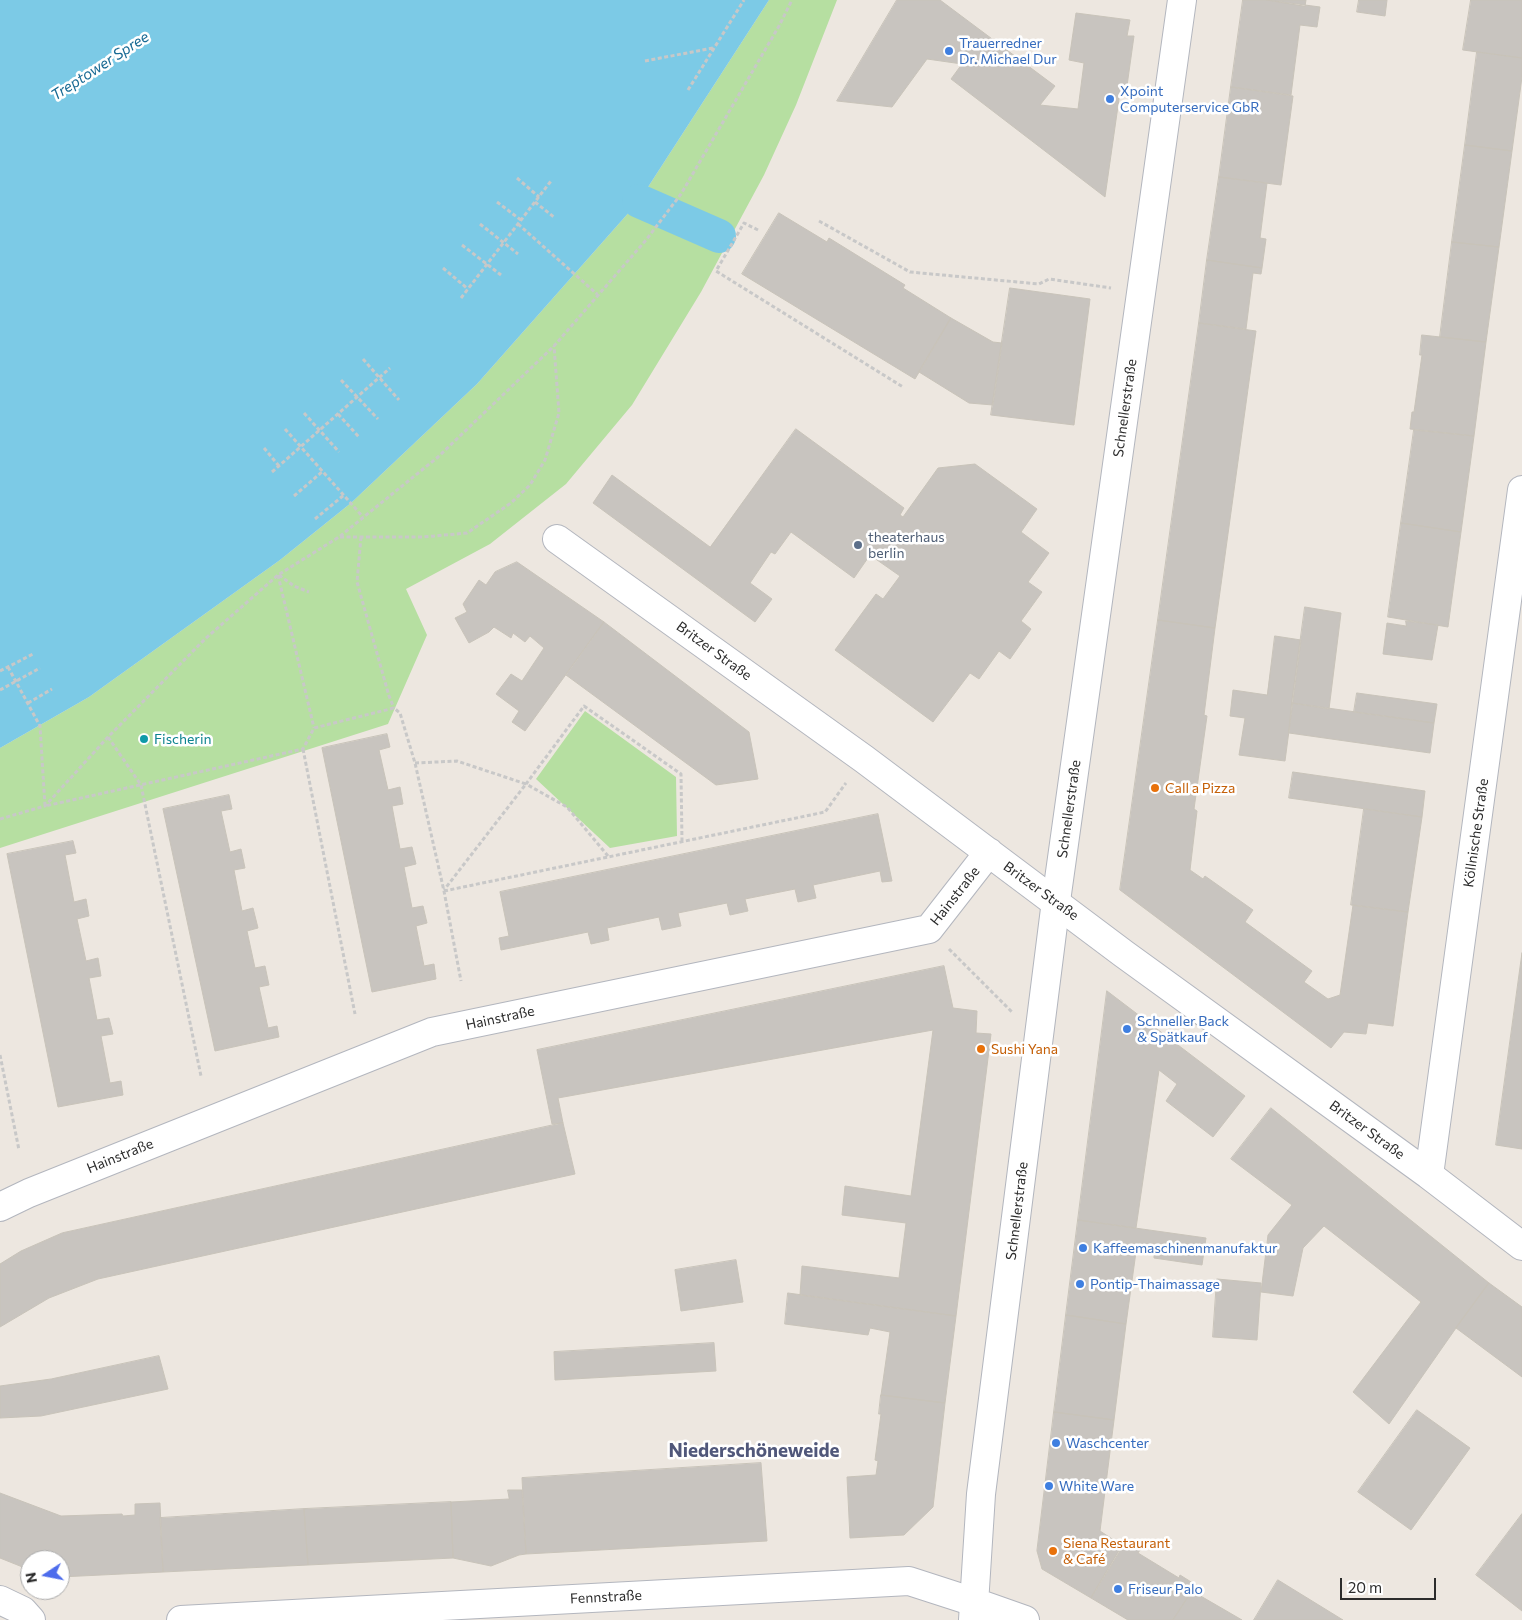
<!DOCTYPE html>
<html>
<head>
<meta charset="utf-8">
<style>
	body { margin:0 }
	#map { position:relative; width:1522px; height:1620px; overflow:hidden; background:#ede7e0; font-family:Commissioner,sans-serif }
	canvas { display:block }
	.north { position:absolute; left:20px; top:1550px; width:50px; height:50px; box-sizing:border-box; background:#fff; border:1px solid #ababab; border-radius:50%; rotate:259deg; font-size:14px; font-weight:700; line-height:20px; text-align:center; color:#2c2c2c }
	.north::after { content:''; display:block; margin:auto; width:18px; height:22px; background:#4d6cec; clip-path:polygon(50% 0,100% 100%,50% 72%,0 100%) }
	.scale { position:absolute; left:1340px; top:1578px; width:96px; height:22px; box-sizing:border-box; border:2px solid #2c2c2c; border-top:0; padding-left:6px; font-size:15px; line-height:18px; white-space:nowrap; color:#2c2c2c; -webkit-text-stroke:4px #fff; paint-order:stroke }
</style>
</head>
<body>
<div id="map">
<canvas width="1522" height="1620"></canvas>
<div class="north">N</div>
<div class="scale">20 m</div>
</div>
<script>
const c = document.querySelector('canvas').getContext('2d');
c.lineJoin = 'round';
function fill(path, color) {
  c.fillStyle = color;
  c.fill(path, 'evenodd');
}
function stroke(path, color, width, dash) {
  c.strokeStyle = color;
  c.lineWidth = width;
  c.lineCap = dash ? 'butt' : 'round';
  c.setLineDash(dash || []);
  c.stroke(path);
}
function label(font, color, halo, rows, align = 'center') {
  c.font = font + ' Commissioner,sans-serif';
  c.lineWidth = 5;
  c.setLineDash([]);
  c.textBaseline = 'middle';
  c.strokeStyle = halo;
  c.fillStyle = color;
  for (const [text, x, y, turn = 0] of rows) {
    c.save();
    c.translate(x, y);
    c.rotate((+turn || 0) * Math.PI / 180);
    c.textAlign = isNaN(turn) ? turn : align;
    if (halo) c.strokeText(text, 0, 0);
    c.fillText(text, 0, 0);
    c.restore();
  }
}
fill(new Path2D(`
	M769,0H837L796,105L764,175L701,292L632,405L566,484L490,544L406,589L427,635L388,724L0,848V748L89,697L280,560L351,503L477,384L639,201Z
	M585,711L676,777L677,836L610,848L536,779Z`), '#b6dfa1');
fill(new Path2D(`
	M0,0H769L639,201L477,384L351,503L280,560L89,697L0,748Z`), '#7ccae6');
stroke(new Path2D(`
	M639,201L719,236`), '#7ccae6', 34);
const building = new Path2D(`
	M897,0H940L1055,86L1040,105L1078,109L1084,63L1069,60L1076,13L1130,20L1127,36H1134L1126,93L1120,92L1105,197L951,79L962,64L927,59L892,107L837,101Z
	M1243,0H1267L1320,7L1317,27L1300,25L1291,95L1231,87Z
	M1267,0H1306L1305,6Z
	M1359,0H1387L1385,16L1357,12Z
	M1471,0H1522V58L1463,50Z
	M1477,52L1522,58V77L1512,151L1465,145Z
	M1231,87L1293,96L1281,185L1219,177Z
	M1465,145L1512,151L1499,247L1452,242Z
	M1219,177L1267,183L1260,238L1266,239L1262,268L1207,260Z
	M779,213L827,242L829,238L905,285L903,288L951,318L915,379L742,274Z
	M1452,242L1499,247L1486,342L1440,337Z
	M1207,260L1262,268L1261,274L1253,273L1246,329L1199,323Z
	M1010,288L1090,299L1074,425L991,415Z
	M951,318L993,342L1002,343L993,405L969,403L919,372Z
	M1199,323L1256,331L1215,628L1158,620Z
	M1422,335L1486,342L1474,436L1410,429L1412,412H1414L1422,355H1420Z
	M796,429L904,508L900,515L903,517L938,468L975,464L1037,509L1021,532L1049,553L1028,582L1042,592L1021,621L1031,629L1010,659L999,651L979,679L970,673L933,722L835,650L876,594L883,599L900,576L870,555L854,578L791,532L775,554L771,552L750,583L772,599L755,622L593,503L612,475L710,547Z
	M1414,430L1474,436L1461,532L1401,523Z
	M1401,523L1461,532L1448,627L1388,617Z
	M517,562L604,622L525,731L512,722L519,711L496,694L511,674L522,681L544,648L530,636L525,642L513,633L511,638L494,627L489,632L469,643L455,618L467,612L463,604L479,580L486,585L495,572Z
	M1305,607L1341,613L1329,709L1292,703Z
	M1158,620L1215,628L1204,715L1207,716L1194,809L1197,811L1190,870L1203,879L1205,876L1253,910L1245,922L1312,971L1304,982L1328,999L1340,995L1353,905L1408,912L1393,1026L1368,1023L1366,1034L1344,1032L1331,1048L1120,890Z
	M1406,621L1438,625L1432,660L1383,654L1387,623L1406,626Z
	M604,622L749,732L758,779L716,785L566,675Z
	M1275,636L1301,640L1285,761L1239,755L1245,718L1230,716L1233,690L1267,695Z
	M1357,693L1437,704L1434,723L1354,712Z
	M1292,703L1434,723L1430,753L1289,733Z
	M387,734L390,747L379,750L388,790L400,787L403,804L392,806L400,849L412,847L416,864L404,867L412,908L423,906L427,923L416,926L424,966L434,964L436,979L372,992L322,748Z
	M1293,772L1425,791L1422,817L1289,798Z
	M229,795L232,809L221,811L230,852L241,849L245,868L234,870L242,911L253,908L258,928L247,931L255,968L265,966L269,985L259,987L268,1028L277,1026L279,1037L215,1051L163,809Z
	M1364,809L1422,817L1408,912L1351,905Z
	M878,814L892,881L882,882L880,871L813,885L816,898L798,902L795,889L745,899L748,911L730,915L727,903L678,913L681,926L662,930L659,917L607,928L609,940L591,944L588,932L501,950L499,938L509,936L500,892Z
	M73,841L76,853L65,855L74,902L86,899L89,916L77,919L86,961L98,958L101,976L89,978L97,1020L109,1018L113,1034L101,1036L110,1083L121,1081L123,1095L58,1107L7,854Z
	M1522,953V1149L1496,1145Z
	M944,966L953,1008L977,1011L976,1033L991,1034L956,1316L800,1295L802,1266L899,1278L906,1223L842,1215L845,1186L911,1196L933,1030L558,1098L563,1123L552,1124L537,1050Z
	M1107,991L1245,1096L1213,1137L1166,1101L1177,1084L1159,1070L1136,1228L1078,1220Z
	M1271,1108L1489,1283L1456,1328L1389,1424L1353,1392L1421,1302L1324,1226L1303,1248L1293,1296L1261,1292L1268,1235L1292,1205L1231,1159Z
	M563,1123L575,1174L98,1279L49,1298L0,1327V1264L21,1251L62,1233Z
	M1078,1220L1206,1238L1202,1265L1154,1258V1254L1136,1252L1126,1324L1066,1315Z
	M736,1260L743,1302L681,1311L675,1270Z
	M1217,1279L1261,1283L1257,1340L1213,1337Z
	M1489,1283L1522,1307V1377L1456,1328Z
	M788,1293L956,1316L945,1403L881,1395L890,1332L870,1328L868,1335L785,1324Z
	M1066,1315L1126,1324L1114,1420L1054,1412Z
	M714,1343L716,1371L555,1380L554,1352Z
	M159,1356L168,1389L41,1416L0,1418V1386L51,1379Z
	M881,1395L945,1403L933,1507L904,1535L850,1538L847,1477L876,1475L878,1461L875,1460L881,1414H879Z
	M1417,1410L1470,1448L1411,1530L1358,1492Z
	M1054,1412L1114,1420L1100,1531L1123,1546L1091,1598L1042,1569L1037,1551Z
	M761,1463L767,1541L526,1554L522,1478Z
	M508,1490H522L526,1554L519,1555L491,1566L453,1558L451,1502L509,1499Z
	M0,1493L61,1516L122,1514L123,1516L135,1515V1504L160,1503L163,1572L60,1577V1560H30V1570L0,1558Z
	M451,1502L453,1558L308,1565L304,1509Z
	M304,1509L308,1565L163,1572L160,1518Z
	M1522,1514V1611L1476,1575Z
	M1125,1541L1140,1550L1138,1553L1179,1578L1180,1575L1196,1585L1173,1620H1128L1091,1598Z
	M1278,1580L1343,1620H1254Z
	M1192,1591L1242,1620H1173Z`);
fill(building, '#c8c4bf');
stroke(building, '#c8c3b9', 1);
const street = new Path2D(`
	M557,539L864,759L1124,954L1429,1175L1522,1246
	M1429,1175L1522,490
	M0,1207L29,1193L432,1032L929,929L989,852
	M0,1600L23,1611L31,1620
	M181,1620L909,1581L974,1602`);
const secondary = new Path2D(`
	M974,1602L1025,1620
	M973,1620L981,1494L1056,901L1182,0`);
stroke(street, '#b3b6be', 30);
stroke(secondary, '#b3b6be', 30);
stroke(new Path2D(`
	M645,61L713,48
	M688,90L744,0
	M517,178L539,197
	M497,202L521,220
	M535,202L555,218
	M819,221L910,272L1039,284L1049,279L1111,288
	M480,224L518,254
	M518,224L597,294
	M758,230L744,223L716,271L903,387
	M462,245L501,275
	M443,268L468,289
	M461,298L551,181
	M363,359L399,400
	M341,380L378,419
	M304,413L339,452
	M338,414L359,437
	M285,429L363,517
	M264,448L279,466
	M272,472L390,368
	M294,496L323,471
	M315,519L344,495
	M340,537H423L467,533L511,503L530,485L545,460L559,413L554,346
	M361,537L357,582L389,696L394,708
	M278,575L314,728
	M279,575L294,586L309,592
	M8,667L40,726L45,806L303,749L314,728L394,708L400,713L415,763L444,891L461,981
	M0,671L33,654
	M0,690L40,668
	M28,703L52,689
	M108,737L141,785L201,1076
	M303,749L355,1014
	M415,763L457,761L526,784L444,890
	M0,819L45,806L108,737L205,639L278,575L339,537L438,457L554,346L646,240L681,194L779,26L792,0
	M608,856L567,807L526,784L584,706L681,774L682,841
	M444,891L825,812L846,783
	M949,949L1012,1012
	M0,1055L19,1150`), '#c8c8c8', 3, [4, 2.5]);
stroke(street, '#fff', 28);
stroke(secondary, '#fff', 28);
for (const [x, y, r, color] of [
	[949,51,5,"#3f7fe0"],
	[1110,99,5,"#3f7fe0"],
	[858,545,5,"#5c6f8a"],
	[144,739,5,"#0f9aa8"],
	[1155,788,5,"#e8710a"],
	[1127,1029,5,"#3f7fe0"],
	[981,1049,5,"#e8710a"],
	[1083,1248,5,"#3f7fe0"],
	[1080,1284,5,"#3f7fe0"],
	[1056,1443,5,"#3f7fe0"],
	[1049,1486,5,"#3f7fe0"],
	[1053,1551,5,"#e8710a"],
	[1118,1589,5,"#3f7fe0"]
]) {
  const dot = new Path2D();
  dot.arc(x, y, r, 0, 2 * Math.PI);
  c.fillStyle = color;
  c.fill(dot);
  stroke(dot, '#fff', 2);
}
label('14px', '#366cbe', '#fff', [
	["Trauerredner",959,43],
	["Dr. Michael Dur",959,59],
	["Xpoint",1120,91],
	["Computerservice GbR",1120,107],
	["Schneller Back",1137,1021],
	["& Spätkauf",1137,1037],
	["Kaffeemaschinenmanufaktur",1093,1248],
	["Pontip-Thaimassage",1090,1284],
	["Waschcenter",1066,1443],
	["White Ware",1059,1486],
	["Friseur Palo",1128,1589]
], 'left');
label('14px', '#2c2c2c', '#fff', [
	["Schnellerstraße",1125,408,-82],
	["Britzer Straße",714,651,36],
	["Schnellerstraße",1069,809,-82],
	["Köllnische Straße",1476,833,-82],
	["Britzer Straße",1041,891,36],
	["Hainstraße",955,896,-52],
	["Hainstraße",500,1018,-12],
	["Britzer Straße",1367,1130,36],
	["Hainstraße",120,1156,-22],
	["Schnellerstraße",1017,1211,-83],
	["Fennstraße",606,1597,-3]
]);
label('14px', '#4e5e75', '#fff', [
	["theaterhaus",868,537],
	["berlin",868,553]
], 'left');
label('14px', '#0d838f', '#fff', [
	["Fischerin",154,739]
], 'left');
label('14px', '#c56008', '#fff', [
	["Call a Pizza",1165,788],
	["Sushi Yana",991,1049],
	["Siena Restaurant",1063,1543],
	["& Café",1063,1559]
], 'left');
label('italic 15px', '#186a94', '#fff', [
	["Treptower Spree",100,66,-33]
]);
label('bold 19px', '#50577a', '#fff', [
	["Niederschöneweide",754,1451]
]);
</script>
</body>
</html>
